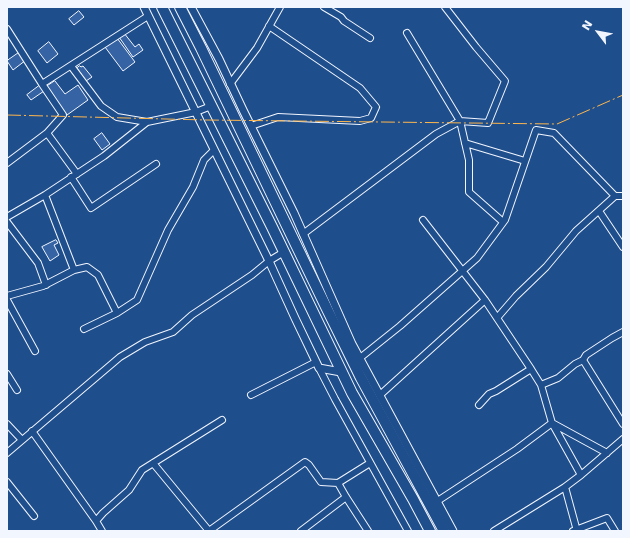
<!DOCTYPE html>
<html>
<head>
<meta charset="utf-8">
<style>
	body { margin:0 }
	#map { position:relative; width:630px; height:538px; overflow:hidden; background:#1f4e8c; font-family:"DejaVu Sans",sans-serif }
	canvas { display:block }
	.frame { position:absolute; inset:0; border:8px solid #f2f6ff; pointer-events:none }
	.north { position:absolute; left:578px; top:12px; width:40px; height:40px; -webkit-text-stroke:3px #1f4e8c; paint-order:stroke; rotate:302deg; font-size:11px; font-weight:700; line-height:16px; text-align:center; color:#f2f6ff }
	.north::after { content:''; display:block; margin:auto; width:14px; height:18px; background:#f2f6ff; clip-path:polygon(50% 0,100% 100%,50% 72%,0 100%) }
</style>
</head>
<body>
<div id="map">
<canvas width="630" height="538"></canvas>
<div class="frame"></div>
<div class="north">N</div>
</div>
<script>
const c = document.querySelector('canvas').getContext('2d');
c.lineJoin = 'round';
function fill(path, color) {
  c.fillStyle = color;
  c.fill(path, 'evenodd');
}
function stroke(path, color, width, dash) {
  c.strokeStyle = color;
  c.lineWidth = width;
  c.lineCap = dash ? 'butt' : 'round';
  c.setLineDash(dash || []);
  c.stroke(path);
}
const building = new Path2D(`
	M79,11L84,17L74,25L69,19Z
	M124,33L135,47L139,44L143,50L133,57L119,37Z
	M117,38L135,62L123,71L105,47Z
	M49,42L58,54L47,63L38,51Z
	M20,52L26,60L13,70L7,61Z
	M80,66L81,67L83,66L92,77L86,81L77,68Z
	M55,81L65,94L78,85L88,100L67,115L46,87Z
	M39,86L44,91L31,100L27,95Z
	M102,133L110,144L102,150L94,139Z
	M56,240L58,243L54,245L59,255L50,261L42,247Z`);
fill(building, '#3563a3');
stroke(building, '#f2f6ff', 1);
const minor = new Path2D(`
	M324,7L341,17L344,21L370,38
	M7,29L42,84
	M407,33L460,121L469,160V192L503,222
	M71,66L101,106L117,117L147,122
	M230,84L257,48L280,7
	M251,126L278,117L360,121L371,118L376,107L360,88L269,26
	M465,143L525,161
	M7,163L47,133
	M77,174L47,133L63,115L42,84L148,16
	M71,177L91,208L156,164
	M45,195L74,270
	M599,211L623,247
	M7,217L45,195L104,156L147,122L196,112L211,106
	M423,220L485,300L531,369L541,385L552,423L581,475
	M7,222L38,263L46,285
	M303,234L436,134L460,121L488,123L505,81L476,47L445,7
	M7,296L43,286L74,270L87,267L98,275L117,313L137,300L168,230L193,187L204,160L214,150
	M7,300L35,351
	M497,318L516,296L546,267L576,231L615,196H623
	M84,329L117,313
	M360,358L400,326L477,258L505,220L536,130L554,133L615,196
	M583,360L623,424
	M319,368L335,399L408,531
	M7,374L17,390
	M541,385L558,378L575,364L583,360L586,355L612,338L623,332
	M251,395L316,362
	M380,395L485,300
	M479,405L489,394L496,391L531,369
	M7,424L22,440
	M32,431L96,521L102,531
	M7,453L120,357L145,342L173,332L192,315L252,275L269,261L284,252
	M153,463L209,531
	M7,482L34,516
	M338,483L346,497L368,531
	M565,487L581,475L623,439
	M436,502L517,449L552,423L607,453
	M96,521L103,513L129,490L142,470L222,420
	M209,531L305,462L309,465L321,482L338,483L370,463
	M301,531L346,497
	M494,531L565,487L577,531
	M573,531L607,518L615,531`);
const tertiary = new Path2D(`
	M144,7L269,261L295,318L319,368L341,372
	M191,7L219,59L243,110L294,213L352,344L453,531`);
const trunk = new Path2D(`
	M162,7L272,227L352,393L413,499L430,531
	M180,7L201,48L327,309L361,378L444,531`);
stroke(minor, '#f2f6ff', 8);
stroke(tertiary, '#f2f6ff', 9);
stroke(trunk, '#f2f6ff', 12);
stroke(minor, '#1f4e8c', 6);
stroke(tertiary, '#1f4e8c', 7);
stroke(trunk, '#1f4e8c', 10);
stroke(new Path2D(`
	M7,115L206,120L557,124L623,95`), '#ffb74d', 1, [14, 3, 2, 3]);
</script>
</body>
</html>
